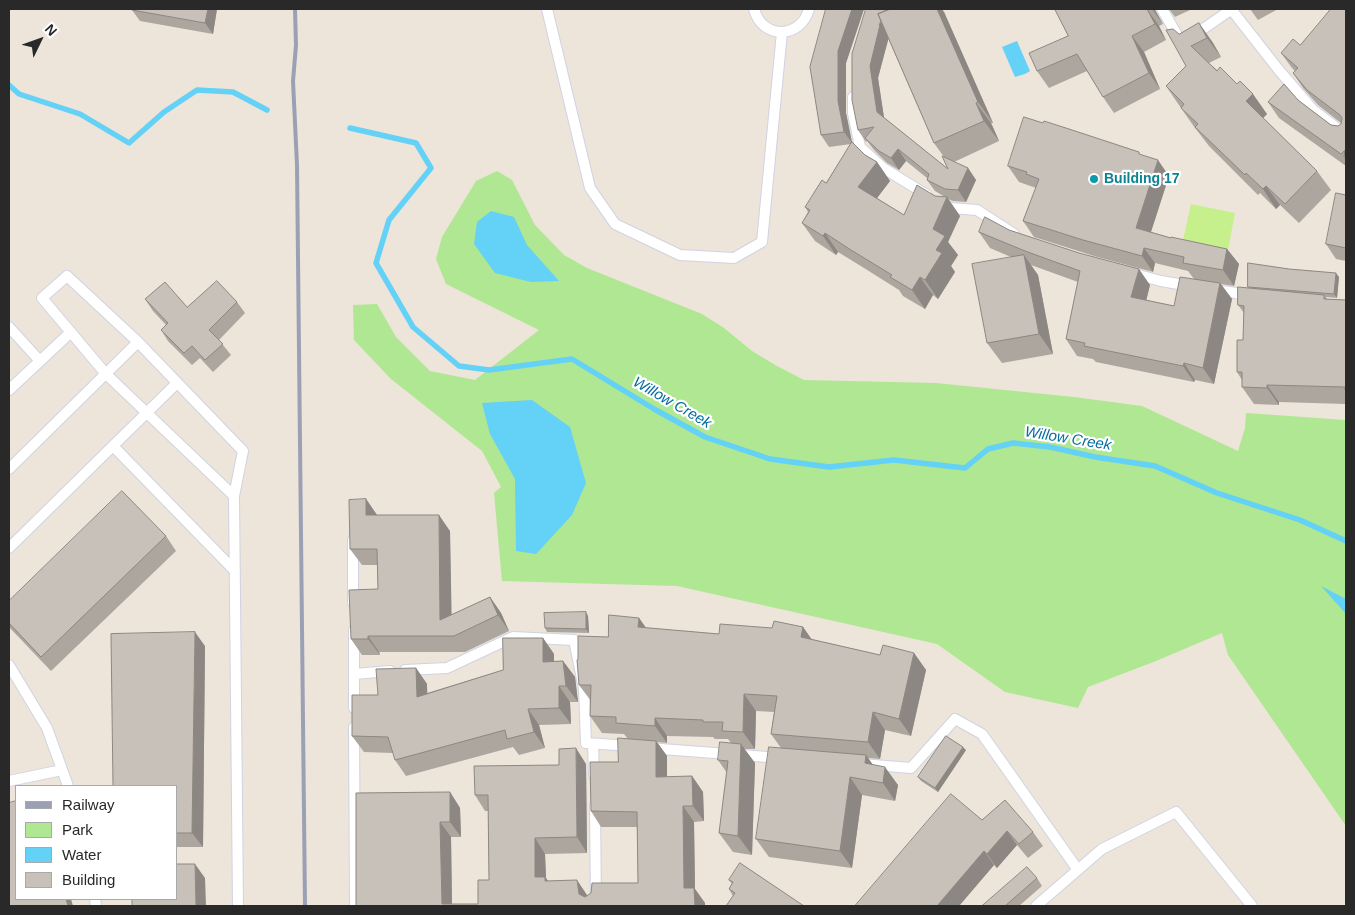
<!DOCTYPE html>
<html>
<head>
<meta charset="utf-8">
<style>
	body { margin:0 }
	#map { position:relative; width:1355px; height:915px; overflow:hidden; background:#ede4da; font-family:Helvetica,sans-serif }
	canvas { display:block }
	.frame { position:absolute; inset:0; border:10px solid #292929; pointer-events:none }
	.legend { position:absolute; left:15px; top:785px; width:162px; height:115px; box-sizing:border-box; background:#fff; border:1px solid #a9a9a9; margin:0; padding:6px 9px; list-style:none; font-size:15px; color:#292929 }
	.legend li { display:flex; align-items:center; gap:10px; height:25px }
	.legend b { width:25px; border:1px solid #a9a9a9 }
	.north { position:absolute; left:15px; top:15px; width:50px; height:50px; -webkit-text-stroke:4px #fff; paint-order:stroke; rotate:48deg; font-size:14px; font-weight:700; line-height:20px; text-align:center; color:#292929 }
	.north::after { content:''; display:block; margin:auto; width:18px; height:22px; background:#292929; clip-path:polygon(50% 0,100% 100%,50% 72%,0 100%) }
</style>
</head>
<body>
<div id="map">
<canvas width="1355" height="915"></canvas>
<div class="frame"></div>
<ul class="legend">
<li><b style="height:6px;background:#9ca0b5"></b>Railway</li>
<li><b style="height:14px;background:#afe792"></b>Park</li>
<li><b style="height:14px;background:#64d1f7"></b>Water</li>
<li><b style="height:14px;background:#c8c1b9"></b>Building</li>
</ul>
<div class="north">N</div>
</div>
<script>
const c = document.querySelector('canvas').getContext('2d');
c.lineJoin = 'round';
function fill(path, color) {
  c.fillStyle = color;
  c.fill(path, 'evenodd');
}
function stroke(path, color, width, dash) {
  c.strokeStyle = color;
  c.lineWidth = width;
  c.lineCap = dash ? 'butt' : 'round';
  c.setLineDash(dash || []);
  c.stroke(path);
}
function label(font, color, halo, rows, align = 'center') {
  c.font = font + ' Helvetica,sans-serif';
  c.lineWidth = 4.5;
  c.setLineDash([]);
  c.textBaseline = 'middle';
  c.strokeStyle = halo;
  c.fillStyle = color;
  for (const [text, x, y, turn = 0] of rows) {
    c.save();
    c.translate(x, y);
    c.rotate((+turn || 0) * Math.PI / 180);
    c.textAlign = isNaN(turn) ? turn : align;
    if (halo) c.strokeText(text, 0, 0);
    c.fillText(text, 0, 0);
    c.restore();
  }
}
fill(new Path2D(`
	M497,171L512,180L535,225L564,255L587,268L702,314L724,328L752,351L777,366L804,380L936,383L1074,397L1142,406L1238,451L1245,428L1246,413L1346,420V826L1228,655L1222,633L1156,661L1088,687L1078,708L1005,692L937,644L677,586L502,581L494,493L501,487L482,451L391,379L354,340L353,305L377,304L396,337L430,371L475,380L539,330L446,284L436,259L442,237L476,181Z`), '#afe792');
fill(new Path2D(`
	M1191,204L1235,213L1228,250L1183,240Z`), '#c6f08c');
fill(new Path2D(`
	M1017,41L1030,71L1025,74L1015,77L1002,47Z
	M491,211L514,217L527,245L559,281L531,282L495,273L474,244L477,222Z
	M532,400L570,427L586,483L572,515L536,554L516,551L515,479L490,434L482,403Z
	M1321,586L1346,599V614Z`), '#64d1f7');
stroke(new Path2D(`
	M9,85L19,94L80,114L129,143L164,112L197,90L233,92L267,110
	M350,128L416,143L431,168L389,220L376,263L413,327L459,366L489,370L572,359L654,409L705,437L770,459L829,467L894,460L965,468L988,449L1013,443L1050,447L1095,457L1155,466L1217,493L1300,520L1346,541`), '#64d1f7', 5.5);
const service = new Path2D(`
	M547,9L590,188L615,224L680,255L734,258L762,242L782,32
	M754,9C762,40 801,39 809,9
	M1162,9L1180,40
	M1231,9L1278,69L1313,110L1346,135
	M1193,36L1232,9
	M853,97V113L860,147L883,168L927,195
	M944,204L951,208L977,210L1014,234
	M1131,273L1161,281L1190,286
	M1215,290L1236,293L1249,298
	M9,327L40,361
	M9,390L71,332
	M113,446L235,571
	M9,469L138,342L67,276L42,298L106,374L234,496L243,451L138,342
	M234,496L238,906
	M353,540V603
	M9,548L177,383
	M354,630V708
	M9,665L47,728L68,786
	M405,670L447,668L513,637L574,640L584,689L586,743L631,746
	M354,674L390,671
	M354,727L355,906
	M593,744L594,775
	M648,748L781,758
	M862,764L911,768L955,719L982,734L1078,870
	M9,781L62,770
	M595,805L596,906
	M95,899L96,906
	M1036,906L1102,849L1176,812L1252,906`);
stroke(service, '#cfd3e3', 12);
stroke(service, '#fff', 10);
stroke(new Path2D(`
	M295,9L296,45L293,81L297,165L305,906`), '#9ca0b5', 4);
fill(new Path2D(`
	M217,9L213,34L140,21L132,10Z
	M826,9H864L846,63V113L852,142L865,155L877,162L890,181L877,198L904,215L935,196L945,197L935,191L927,180V178L906,161L899,170L887,163L874,150L867,141L866,142L858,130L852,54L944,12L993,123H991L999,141L954,162L968,168L976,180L966,202L953,201L948,199L960,216L948,242L958,255L951,266L955,272L938,299L933,295L925,309L903,296L899,290L864,268L838,252L836,255L815,241L802,223L808,212L805,207L826,183L851,144L829,147L821,135ZM888,38L934,143L944,157L948,169L884,118L878,78Z
	M1055,9H1156L1155,10L1163,24L1159,26L1166,40L1144,52L1160,89L1114,113L1103,97L1087,71L1049,88L1037,71L1068,36Z
	M1169,9H1192L1175,17Z
	M1250,9H1278L1258,20Z
	M1346,9V166L1279,118L1268,102L1298,100L1331,125L1338,126L1341,124V123L1318,105L1303,88L1293,73L1295,71L1292,68L1281,53L1300,45Z
	M1199,23L1213,43L1221,57L1209,63L1267,114L1263,118L1317,171L1331,190L1299,223L1280,205L1276,209L1260,193L1258,195L1209,146L1199,133L1195,128L1181,108L1166,86L1186,66L1179,34Z
	M1142,155L1169,176L1151,232L1171,238L1227,249L1239,264L1234,286L1221,284L1232,299L1214,384L1195,380L1194,382L1096,362L1093,359L1077,356L1066,339L1078,282L1031,265L1038,275L1053,354L1002,363L987,343L1011,257L990,248L979,232L1009,230L1150,285L1146,300L1174,306L1194,279L1188,271L1155,263L1153,272L1094,256L1034,237L1023,221L1036,188L1019,182L1008,166Z
	M1346,195V261L1336,259L1326,244Z
	M1339,277L1337,298L1326,297L1327,299L1346,300V404L1279,402V405L1254,404L1242,387V380L1237,372L1243,340L1244,313L1238,305L1249,288L1248,287Z
	M145,299L187,307L237,302L245,313L219,340L231,355L213,372L200,358L192,365L168,341L161,330L166,325L153,311Z
	M366,499L377,515L450,531L451,615L490,597L501,613L509,631L465,652H379L380,655H362L351,639L378,589L377,565H362L350,549Z
	M166,536L176,551L51,671L9,627V601Z
	M588,616L589,633L547,632L545,628Z
	M639,618L646,628L719,634L772,628L803,627L811,639L880,655L914,653L926,670L911,736L885,730L880,759L868,758L873,765L898,785L895,801L862,795L852,868L769,857L756,839L781,748L771,734L774,712L756,711L755,749H744L755,763L752,855L733,852L719,833L727,773L718,760L731,743L728,739H715L713,737L667,736V743L657,742L667,756V777L692,776L703,792L704,821L694,822L695,889L705,903V906H356L450,792L460,808L461,837H451L452,904H478L489,880L488,811H485L475,795L559,765L586,764L587,853L545,854L546,878L548,881L587,896L638,883L637,827H601L591,811L618,762L628,739L624,734L602,733L590,716L591,701L579,685L578,659L608,637Z
	M543,638L554,654V661H563L575,677L578,702H570L571,724L539,725L545,748L519,755L513,747L406,776L395,760L393,753L364,752L352,736L378,695L416,668L427,684V693L503,670Z
	M205,646L203,847H176V786Z
	M966,750L938,792L921,781L918,777Z
	M982,820L1033,832L1043,846L1028,858L1017,845L997,868L994,865L959,906H855Z
	M1037,878L1042,886L1019,906H982Z
	M729,880L804,906L733,896L729,889L732,884Z`), '#aca69f');
fill(new Path2D(`
	M208,9H217L213,34L205,23Z
	M852,9H864L846,63V113L852,143L844,132L838,101V51Z
	M886,9H900L889,37L878,78L885,124L877,112L870,66L879,25Z
	M937,9H942L944,12L993,123L978,102Z
	M1147,9L1159,26L1166,40L1155,24Z
	M1152,9H1156L1155,10L1163,24Z
	M1199,23L1213,43L1221,57L1207,38Z
	M1132,36L1144,52L1160,89L1149,73Z
	M1253,94L1267,114L1260,121L1246,101Z
	M976,103L991,123L999,141L984,121Z
	M898,149L906,161L899,170L891,158Z
	M1158,160L1169,176L1147,244L1136,228Z
	M877,162L890,181L871,206L858,187Z
	M968,168L976,180L966,202L958,190Z
	M1266,186L1280,205L1276,209L1263,189Z
	M947,197L960,216L948,242L958,255L951,266L955,272L938,299L925,280L936,250L933,229Z
	M825,233L838,252L836,255L823,236Z
	M1144,248L1155,263L1153,272L1142,256Z
	M1227,249L1239,264L1234,286L1223,270Z
	M1024,255L1038,275L1053,354L1039,334Z
	M1139,269L1150,285L1143,314L1131,297Z
	M1336,273L1339,277L1337,298L1334,294Z
	M920,277L933,295L925,309L912,290Z
	M1220,283L1232,299L1214,384L1203,368Z
	M1184,363L1195,380L1194,382L1183,366Z
	M1267,385L1279,402V405L1267,388Z
	M366,499L377,515H366Z
	M439,515L450,531L452,636L440,620Z
	M490,597L501,613L509,631L498,615Z
	M586,612L588,616L589,633L586,629Z
	M639,618L651,635L638,627Z
	M803,627L815,644L801,637Z
	M195,632L205,646L203,847L192,833Z
	M368,636L379,652L380,655L368,639Z
	M543,638L554,654V678L543,662Z
	M914,653L926,670L911,736L899,719Z
	M563,661L575,677L578,702L566,686Z
	M416,668L427,684L428,713L417,697Z
	M559,686L570,702L571,724L559,708Z
	M744,694L756,711L755,749L743,732Z
	M528,709L539,725L545,748L534,732Z
	M873,712L885,730L880,759L868,742Z
	M655,718L667,736V743L655,726Z
	M656,741L667,756V792L656,777Z
	M741,744L755,763L752,855L738,836Z
	M963,747L966,750L938,792L935,788Z
	M576,748L586,764L587,853L577,837Z
	M866,755L878,772L865,763Z
	M885,767L898,785L895,801L883,783Z
	M692,776L703,792L704,821L693,806Z
	M850,777L862,795L852,868L840,851Z
	M450,792L460,808L461,837L450,822Z
	M683,806L694,822L695,889L705,903V906H695L684,888Z
	M440,822L451,837L452,906L442,904Z
	M1007,831L1017,845L997,868L987,854Z
	M535,838L545,854L546,878L556,893L535,877Z
	M984,851L994,865L959,906H937Z
	M195,864L205,878L206,906H196Z
	M577,880L587,895L589,906L579,894Z
	M66,899H71L73,906H68Z`), '#8c8782');
const building = new Path2D(`
	M132,9H208L205,23L132,10Z
	M826,9H852L838,51V101L844,132L821,135L810,67Z
	M866,9H886L885,11L878,14L881,21L879,25H880L870,66L877,112L948,169L942,156L968,168L958,190L945,189L927,180L929,174L898,149L891,158L879,151L865,138L874,127L858,130L852,100V54Z
	M891,9H937L978,102L976,103L984,121L934,143L878,14Z
	M1055,9H1149H1147L1155,24L1132,36L1149,73L1103,97L1077,54L1037,71L1029,53L1068,36Z
	M1331,9H1346V158L1344,157L1345,150L1341,154L1268,102L1284,84L1298,100L1331,125L1338,126L1341,124L1342,118L1340,115L1307,90L1293,73L1298,68L1281,53L1293,39L1300,45Z
	M1199,23L1207,38L1191,46L1217,71L1220,67L1237,84L1240,81L1253,94L1246,101L1317,171L1285,204L1266,186L1263,189L1246,173L1245,175L1195,127L1198,124L1181,108L1184,104L1166,86L1186,66L1166,30L1173,29L1179,34Z
	M1024,117L1043,123L1044,121L1069,129L1139,152V154L1158,160L1136,228L1171,238V237L1227,249L1223,270L1183,263L1184,257L1144,248L1142,256L1083,240L1023,221L1039,179L1026,174L1027,172L1008,166Z
	M852,142L865,155L877,162L858,187L904,215L917,185L935,196L947,197L933,229L945,236L936,250L942,253L925,280L920,277L912,290L890,277L892,275L851,250L825,233L823,236L802,223L810,210L805,207L822,180L826,183Z
	M1336,193L1346,195V248L1326,244Z
	M985,217L1009,230L1079,253L1139,269L1131,297L1174,306L1180,277L1220,283L1203,368L1184,363L1183,366L1084,346L1085,343L1066,339L1080,271L1025,251L979,232Z
	M1024,255L1039,334L987,343L972,264Z
	M1248,263L1289,269L1336,273L1334,294L1248,287Z
	M217,281L237,302L209,330L223,344L205,360L192,346L184,353L161,330L168,323L145,299L165,282L187,307Z
	M1238,287L1324,295V299L1346,300V390H1345V387L1267,385V388L1242,387V372H1237V340H1243L1244,306L1238,305Z
	M122,491L166,536L41,657L9,623V601Z
	M366,499V515H439L440,620L490,597L498,615L454,636H368V639H351L349,590L378,589L377,549H350L349,500Z
	M586,612V629L545,628L544,613Z
	M609,615L639,618L638,627L719,634L720,624L772,628L774,621L803,627L801,637L880,655L883,645L914,653L899,719L873,712L868,742L771,734L777,696L744,694L743,732L722,731L723,722H703V720L655,718V726L616,723V717L590,716L591,685H579L577,660L578,659V636L608,637Z
	M195,632L192,833H176V786H113L111,634Z
	M503,638H543V662L563,661L566,686H559V708L528,709L534,732L507,739L505,730L395,760L388,737L352,736V695H378L376,669L416,668L417,697L503,670Z
	M946,736L963,747L935,788L918,777Z
	M618,738L656,741V777L692,776L693,806H683L684,888H694L695,906H356V793L450,792V822H440L442,904H478V880H489L488,795H475L474,766L559,765V749L576,748L577,837L535,838V877H545V881L577,880L579,894L585,897L591,893L592,883H638L637,812L591,811L590,762H618Z
	M720,742L741,744L738,836L719,833L728,761L718,760Z
	M769,747L866,755L865,763L885,767L883,783L850,777L840,851L756,839Z
	M951,794L982,820L1005,800L1033,832L1019,844L1007,831L987,854L984,851L937,906H855Z
	M16,801V899H66L68,906H9V803Z
	M740,863L804,906H726L735,893L729,889L733,882L729,880Z
	M176,864H195L196,906H132V899H176Z
	M1027,867L1037,878L1005,906H982Z`);
fill(building, '#c8c1b9');
stroke(building, '#8c8782', 1);
for (const [x, y, r, color] of [
	[1094,179,5,"#0f9aa8"]
]) {
  const dot = new Path2D();
  dot.arc(x, y, r, 0, 2 * Math.PI);
  c.fillStyle = color;
  c.fill(dot);
  stroke(dot, '#fff', 2);
}
label('bold 14px', '#0d838f', '#fff', [
	["Building 17",1104,179]
], 'left');
label('italic 15px', '#046da2', '#fff', [
	["Willow Creek",672,403,30],
	["Willow Creek",1068,439,9]
]);
</script>
</body>
</html>
